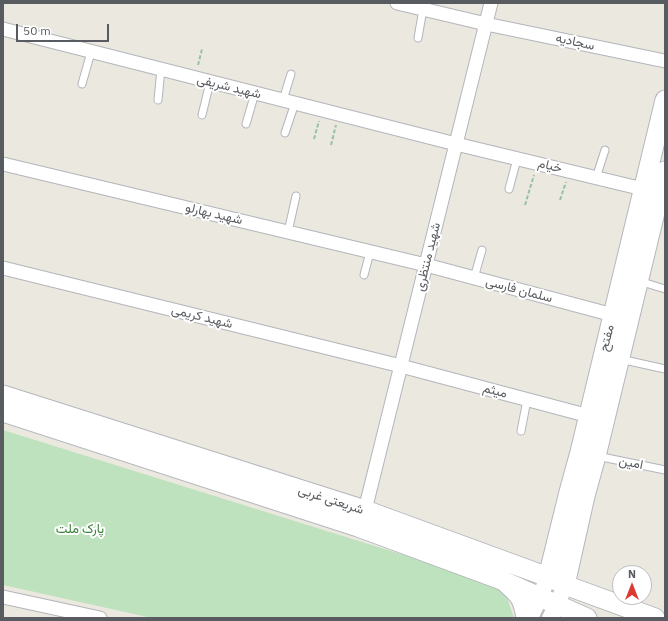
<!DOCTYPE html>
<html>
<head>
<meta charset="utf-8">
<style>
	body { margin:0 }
	#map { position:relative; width:668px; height:621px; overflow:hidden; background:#ebe8e0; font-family:"IBM Plex Sans",sans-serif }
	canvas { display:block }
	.frame { position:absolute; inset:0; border:4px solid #585c60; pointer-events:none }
	.north { position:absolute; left:612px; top:565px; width:40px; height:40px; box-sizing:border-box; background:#fff; border:1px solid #bcbebf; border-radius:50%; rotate:0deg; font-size:11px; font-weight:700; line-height:16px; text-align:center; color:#585c60 }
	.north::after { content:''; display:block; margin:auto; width:14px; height:18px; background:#de3833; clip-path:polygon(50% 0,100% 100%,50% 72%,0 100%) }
	.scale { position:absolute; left:16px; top:24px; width:93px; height:18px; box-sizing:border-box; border:2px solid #585c60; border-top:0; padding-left:5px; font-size:12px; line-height:14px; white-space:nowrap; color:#585c60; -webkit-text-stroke:3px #fff; paint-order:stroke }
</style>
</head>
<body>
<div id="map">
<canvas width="668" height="621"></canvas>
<div class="frame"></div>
<div class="north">N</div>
<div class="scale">50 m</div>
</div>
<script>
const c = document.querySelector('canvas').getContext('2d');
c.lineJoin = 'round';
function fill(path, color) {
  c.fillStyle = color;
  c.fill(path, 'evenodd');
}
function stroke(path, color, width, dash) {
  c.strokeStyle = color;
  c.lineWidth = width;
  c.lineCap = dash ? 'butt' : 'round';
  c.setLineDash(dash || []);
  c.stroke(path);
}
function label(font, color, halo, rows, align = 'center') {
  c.font = font + ' "IBM Plex Sans",Vazirmatn,sans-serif';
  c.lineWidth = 4;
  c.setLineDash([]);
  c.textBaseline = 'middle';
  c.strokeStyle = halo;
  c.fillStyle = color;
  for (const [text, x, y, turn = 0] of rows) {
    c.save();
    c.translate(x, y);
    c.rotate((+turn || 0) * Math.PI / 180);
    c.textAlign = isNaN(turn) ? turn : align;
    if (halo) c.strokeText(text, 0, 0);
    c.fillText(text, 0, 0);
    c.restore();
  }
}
fill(new Path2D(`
	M3,430L503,586L514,618H152L3,585Z`), '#bee2bd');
const service = new Path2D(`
	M418,38L423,9
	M82,84L91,52
	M158,100L161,69
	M283,100L291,74
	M202,115L210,82
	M246,124L255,93
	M285,133L295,103
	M596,178L605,150
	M509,189L517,159
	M288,232L296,196
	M364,275L370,252
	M474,278L482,250
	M639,281L665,289
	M620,359L665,369
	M521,431L527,400
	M597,456L665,470`);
const minor = new Path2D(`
	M397,3L486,24L665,61
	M3,29L456,144L643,189
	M3,164L426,265L613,315
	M3,268L401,366L589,416
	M365,510L491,3
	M3,597L100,618`);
const tertiary = new Path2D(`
	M530,618L540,597L548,577
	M550,618L557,605L565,585`);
const secondary = new Path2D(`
	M3,395L365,510L548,577L565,585L655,618
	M3,412L358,527L499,579L587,618
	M548,577L569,492L580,452L665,100
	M507,584C521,596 523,600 526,618
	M565,585L585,496L596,456L665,171`);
stroke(service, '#b2b6ba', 9);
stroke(minor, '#b2b6ba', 15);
stroke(tertiary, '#b2b6ba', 18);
stroke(secondary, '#b4b7bc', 21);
stroke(new Path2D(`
	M198,65L202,49
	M314,139L319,121
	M331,145L336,125
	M560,200L566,182
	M525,205L534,175`), '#97c2a1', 2, [4, 2]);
stroke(service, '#fff', 7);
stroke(minor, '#fff', 13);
stroke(tertiary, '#fff', 16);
stroke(secondary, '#fff', 19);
label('13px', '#585c60', '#fff', [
	["سجادیه",575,42,12],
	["شهید شریفی",229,87,14],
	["خیام",550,166,14],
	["شهید بهارلو",214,214,13],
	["شهید منتظری",428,257,-76],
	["سلمان فارسی",519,290,15],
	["شهید کریمی",202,317,14],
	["مفتح",607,338,-76],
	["میثم",495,391,15],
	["امین",631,463,11],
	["شریعتی غربی",331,500,18]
]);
label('13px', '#387f38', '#fff', [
	["پارک ملت",80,529]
]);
</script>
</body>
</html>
